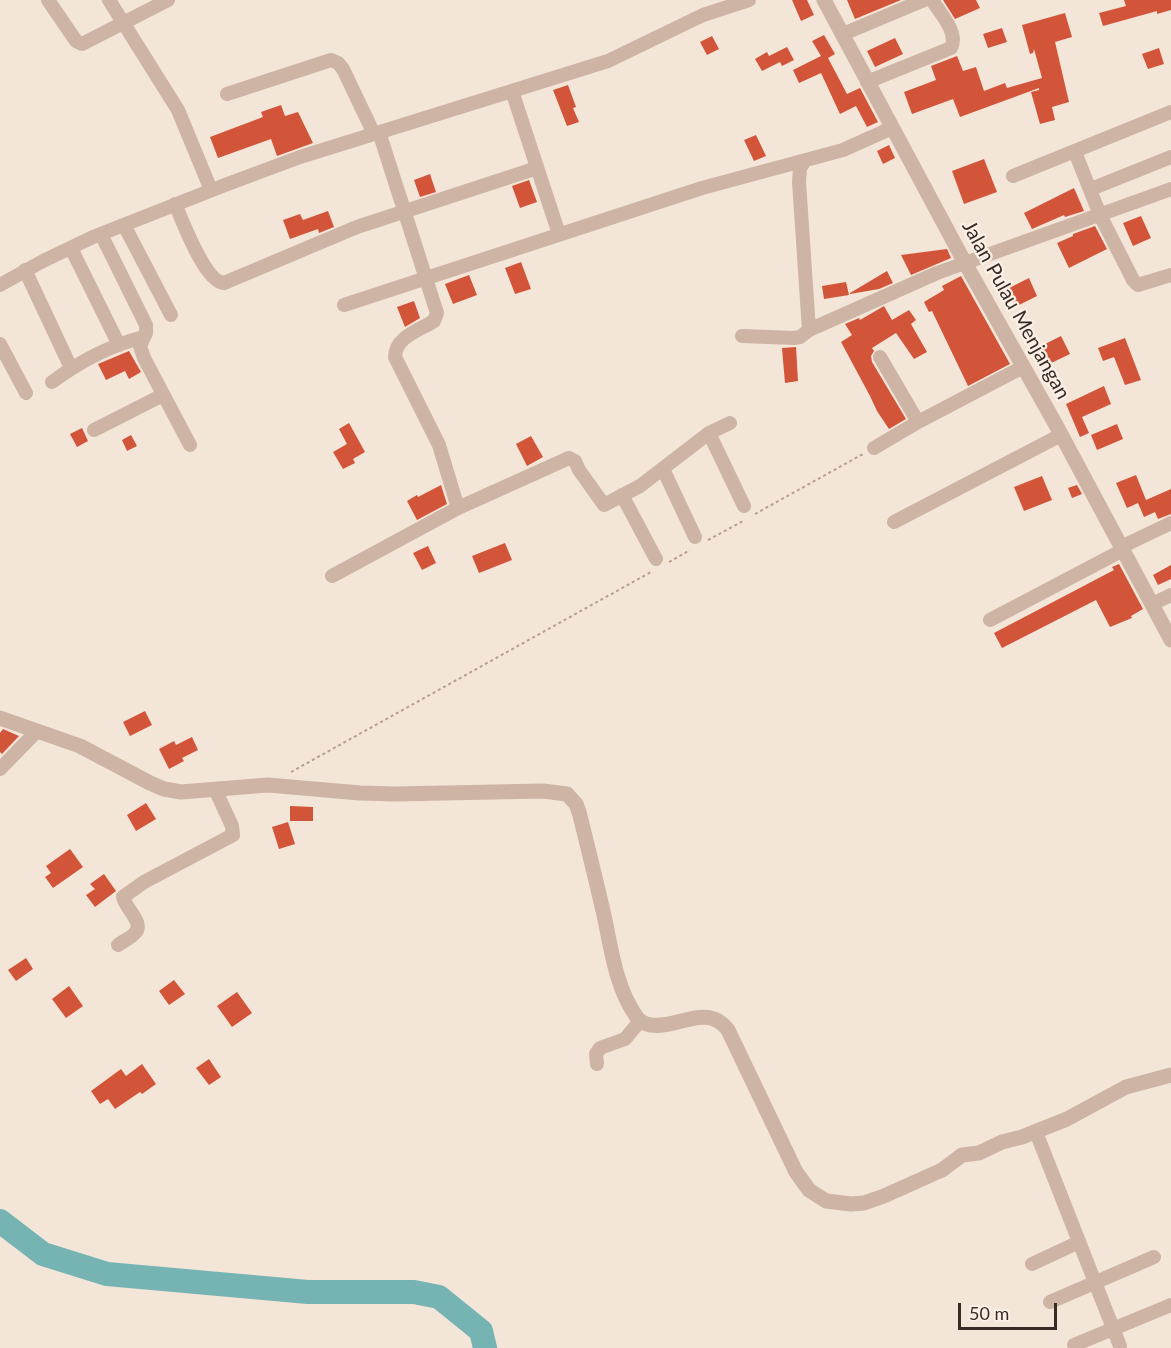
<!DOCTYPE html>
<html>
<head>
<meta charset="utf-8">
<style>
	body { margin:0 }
	#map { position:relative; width:1171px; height:1348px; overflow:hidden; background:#f4e5d9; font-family:Lato,sans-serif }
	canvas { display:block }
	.scale { position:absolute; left:958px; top:1303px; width:99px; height:27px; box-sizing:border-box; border:3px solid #382b26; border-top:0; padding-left:8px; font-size:18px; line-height:21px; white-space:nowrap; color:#382b26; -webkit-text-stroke:4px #fbf0e6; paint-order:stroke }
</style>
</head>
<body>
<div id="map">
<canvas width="1171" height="1348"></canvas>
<div class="scale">50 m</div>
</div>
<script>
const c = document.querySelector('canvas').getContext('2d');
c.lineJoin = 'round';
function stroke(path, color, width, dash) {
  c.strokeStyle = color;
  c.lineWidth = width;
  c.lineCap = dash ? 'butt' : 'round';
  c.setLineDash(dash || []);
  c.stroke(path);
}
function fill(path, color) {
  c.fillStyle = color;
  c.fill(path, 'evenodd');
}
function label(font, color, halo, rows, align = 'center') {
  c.font = font + ' Lato,sans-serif';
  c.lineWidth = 4.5;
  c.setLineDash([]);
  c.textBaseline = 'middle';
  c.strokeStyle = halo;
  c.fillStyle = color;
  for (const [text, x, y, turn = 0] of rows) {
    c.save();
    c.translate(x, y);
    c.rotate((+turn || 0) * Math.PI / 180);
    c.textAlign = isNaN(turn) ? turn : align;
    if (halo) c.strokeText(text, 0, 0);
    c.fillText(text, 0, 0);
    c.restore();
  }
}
stroke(new Path2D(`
	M0,1221L43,1254L107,1274L308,1292H414L439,1297L481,1331L485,1348`), '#75b4b3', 24);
fill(new Path2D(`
	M792,0H807L814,15L801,21Z
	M847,0H901L855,19Z
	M943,0H976L980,8L955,19Z
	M1124,0H1171V10L1157,14V11L1103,26L1099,13L1126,6Z
	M1065,13L1072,37L1055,42L1069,102L1052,107L1055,120L1040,124L1031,92L1039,90V88L960,117L953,99L912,114L904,92L936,80L931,66L957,56L963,71L976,67L984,91L1005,83L1007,88L1042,78L1034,49L1033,53L1030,54L1022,25Z
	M1002,28L1007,42L988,48L983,34Z
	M824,35L835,54L828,58L847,94L860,88L878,122L867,127L856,106L840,114L821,73L799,83L793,70L821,56L812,41Z
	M712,36L719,49L707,55L700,42Z
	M895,38L903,54L875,67L867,51Z
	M787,47L794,60L782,66L780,62L762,71L755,59L767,52L769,56Z
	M1159,48L1164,64L1148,69L1142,54Z
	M568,85L576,107L573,108L579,122L567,126L553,90Z
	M281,105L285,116L298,112L313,143L277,156L271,139L218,158L210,137L263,117L261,112Z
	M756,135L766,156L754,161L744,140Z
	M889,145L895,158L883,164L877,151Z
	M984,159L997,192L964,204L952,171Z
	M430,174L436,192L420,197L414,180Z
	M529,180L537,202L520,208L512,186Z
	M1074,188L1084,211L1065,217L1064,215L1032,229L1024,213Z
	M328,211L334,227L319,233L318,229L290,239L283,220L300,214L303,220Z
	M1141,216L1151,238L1133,246L1123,223Z
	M1095,226L1107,249L1069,268L1057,243L1073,236V234Z
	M947,249L951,258L911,275L901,255Z
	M521,262L531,289L515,294L505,268Z
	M887,271L893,283L879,289L850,294V293Z
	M469,275L477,295L453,304L445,284Z
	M961,276L1010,364L968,386L932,311L929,312L924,302L944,290L942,286Z
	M1029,278L1037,296L1015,307L1007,289Z
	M846,282L849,295L824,299L822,286Z
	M414,301L420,318L405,327L397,307Z
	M884,306L892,320L909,310L916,320L911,324L927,352L914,359L896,333L872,348L874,351L871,356L872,362L906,419L889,429L877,411L870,396L841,342L852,335L845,324L859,318L860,320Z
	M1061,336L1070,354L1047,365L1039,347Z
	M1125,338L1141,380L1125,385L1114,357L1103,361L1098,348Z
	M796,347L798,381L785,383L782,348Z
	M129,351L141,372L129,379L125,371L106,380L98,364Z
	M1104,386L1111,404L1082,417L1089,433L1080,437L1066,404Z
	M349,423L365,452L353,459L355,463L343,469L333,452L347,444L339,429Z
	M1117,424L1123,439L1097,450L1091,435Z
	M82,428L88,441L77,447L70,434Z
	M131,435L137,446L127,451L122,440Z
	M531,436L543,457L527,466L516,444Z
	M1136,475L1146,500L1171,489V514L1158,519L1155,512L1144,517L1138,503L1127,508L1116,483Z
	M1042,476L1052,500L1024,511L1014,487Z
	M441,485L447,504L417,520L407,501L417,495L418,497Z
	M1077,485L1082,494L1072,498L1068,488Z
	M505,543L512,560L479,573L472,556Z
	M428,546L436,563L422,570L413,553Z
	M1119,564L1143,609L1131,616L1132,618L1110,627L1096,600L1002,648L994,633L1114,570L1112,567Z
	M1171,565V579L1158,585L1153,575Z
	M145,711L152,725L130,736L123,722Z
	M3,729L19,736L2,754L0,752V733Z
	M192,737L198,750L182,758L184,761L169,769L159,749L174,741L176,745Z
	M146,803L156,819L136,831L127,815Z
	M290,806L313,807V821H290Z
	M288,822L295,844L279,849L272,827Z
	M70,849L83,867L53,888L45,877L51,873L46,866Z
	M104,874L116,891L95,907L86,895L95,889L90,884Z
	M26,958L33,969L16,981L8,970Z
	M174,980L185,994L169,1005L159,991Z
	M69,986L83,1006L66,1018L52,999Z
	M237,992L252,1013L232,1027L217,1006Z
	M209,1059L221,1077L209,1085L196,1068Z
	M142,1064L156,1084L142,1094L140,1092L115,1109L108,1099L100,1104L91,1091L121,1069L126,1076Z`), '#d25439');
stroke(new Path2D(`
	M755,514L863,454
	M708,540L745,520
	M669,562L690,550
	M291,772L651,572`), '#b99e8e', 2, [3, 3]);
stroke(new Path2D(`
	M48,0L76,41L82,44L168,0
	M109,0L178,110L211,190
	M843,34L924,0
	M867,82L951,48C959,33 940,13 932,0
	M512,91L559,234
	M227,94L331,60L338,63L343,69L374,134
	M379,132L437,313L434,321C420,330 395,337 395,357L439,445L458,508
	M1075,152L1100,215L1133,280L1138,285L1171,275
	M1013,176L1171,112
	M1091,189L1171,157
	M175,204C183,222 205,282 224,283L357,227L537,168
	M124,225L171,315
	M101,234L146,325V333L140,346L144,358L190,445
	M71,248L119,345
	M25,270L71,368
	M0,285L43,261L93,237L225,185L300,157L608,61L703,15L749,0
	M344,305L702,188L843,150L892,128
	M809,330L937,273L1171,189
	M742,336L794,338L800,337L809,330L799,182L800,168L804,162
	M0,344L26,393
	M880,357L918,422
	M52,382C79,362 111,345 144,337
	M94,430L163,395
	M709,433L744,506
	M874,448L918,422L1023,367
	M663,469L695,537
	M622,495L656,559
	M894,522L1061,435
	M1121,547L1171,523
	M332,576L458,508L569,458L575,461L579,470L604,505L640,486L709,433L730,423
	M1152,604L1171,595
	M990,620L1123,550
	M0,769L37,731
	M118,945C123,941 131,938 135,933C145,923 125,908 123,897L144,882L233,835L232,826L215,789
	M597,1064L596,1054L600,1048L625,1039L640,1021
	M1036,1132L1120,1346
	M1032,1264L1079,1242
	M1050,1302L1154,1257
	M1074,1345L1171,1305`), '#cdb4a4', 14);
stroke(new Path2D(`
	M824,0L965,263L1056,425L1171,640
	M0,718L80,746L150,783L164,789L181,792L268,785L360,793L395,794L543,791L567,794L576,804L579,812C588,847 596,881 604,915C611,948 616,988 636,1016C639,1021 644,1024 651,1025C677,1029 707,1002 728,1030L796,1172L809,1190L826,1201L851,1204L864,1203L884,1196L942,1170L962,1155L979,1153L1002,1142L1022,1137L1067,1119L1126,1087L1171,1075`), '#cdb4a4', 15);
label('20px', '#382b26', '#fbf0e6', [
	["Jalan Pulau Menjangan",1016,310,61]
]);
</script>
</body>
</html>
